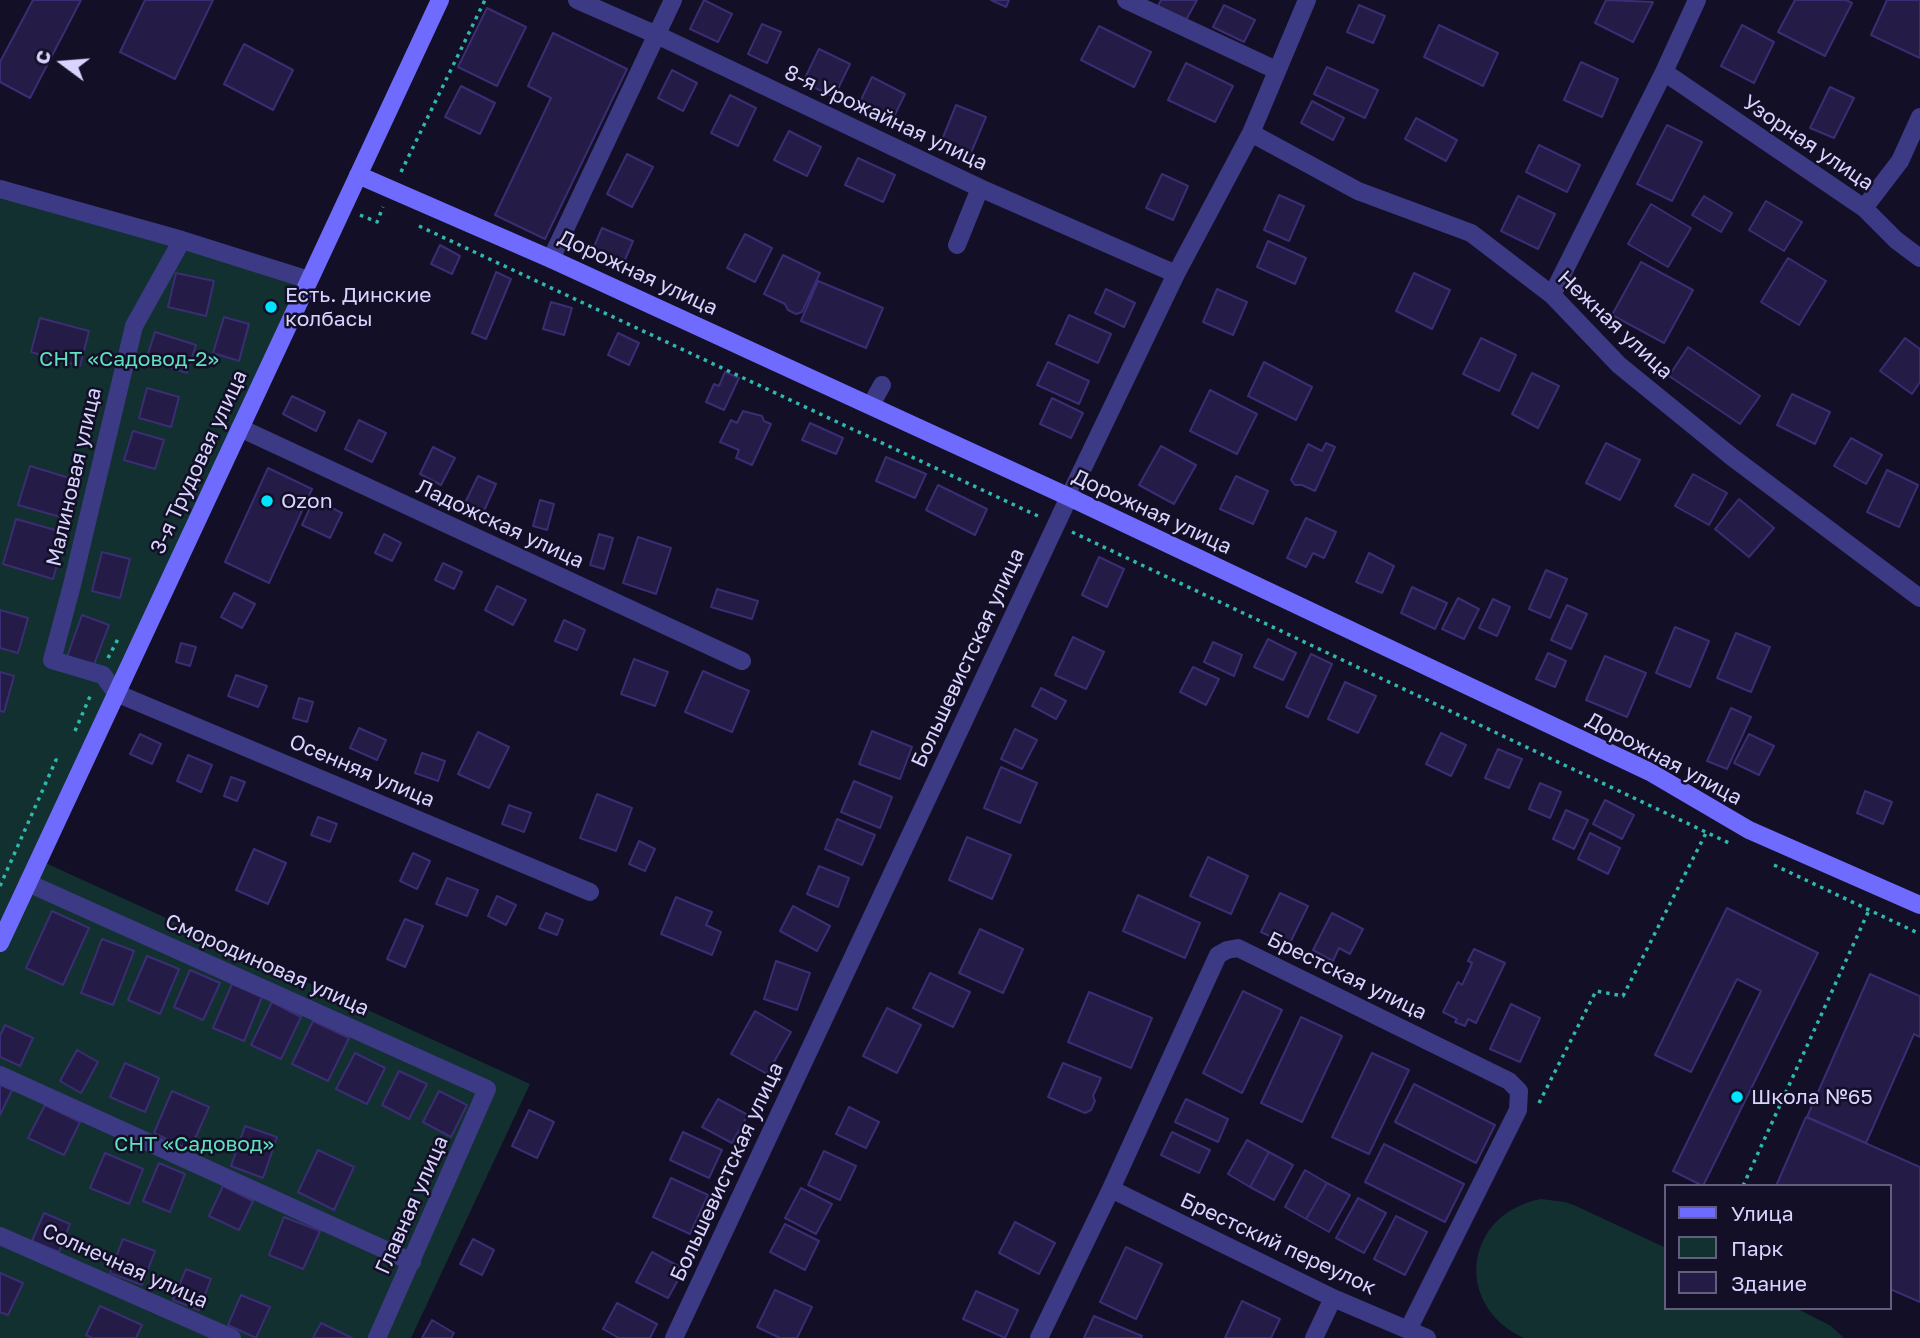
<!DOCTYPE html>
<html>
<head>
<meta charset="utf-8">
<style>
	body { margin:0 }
	#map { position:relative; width:1920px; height:1338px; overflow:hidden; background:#130f26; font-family:"Golos Text",sans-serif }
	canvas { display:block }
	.legend { position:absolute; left:1664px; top:1184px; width:228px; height:126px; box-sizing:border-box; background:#130f26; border:2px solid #625e7d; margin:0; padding:9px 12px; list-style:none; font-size:21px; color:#d9d4ff }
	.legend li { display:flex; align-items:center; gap:14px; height:35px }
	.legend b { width:35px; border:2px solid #625e7d }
	.north { position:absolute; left:28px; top:28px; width:70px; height:70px; -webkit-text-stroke:5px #130f26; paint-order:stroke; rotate:286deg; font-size:19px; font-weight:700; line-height:28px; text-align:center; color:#d9d4ff }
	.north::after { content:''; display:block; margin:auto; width:24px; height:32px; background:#d9d4ff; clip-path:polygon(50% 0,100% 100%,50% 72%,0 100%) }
</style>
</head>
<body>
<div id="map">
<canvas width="1920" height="1338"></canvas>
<ul class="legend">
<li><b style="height:9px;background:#6f6bff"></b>Улица</li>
<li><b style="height:19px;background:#12302f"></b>Парк</li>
<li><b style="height:19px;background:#241b47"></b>Здание</li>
</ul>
<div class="north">С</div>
</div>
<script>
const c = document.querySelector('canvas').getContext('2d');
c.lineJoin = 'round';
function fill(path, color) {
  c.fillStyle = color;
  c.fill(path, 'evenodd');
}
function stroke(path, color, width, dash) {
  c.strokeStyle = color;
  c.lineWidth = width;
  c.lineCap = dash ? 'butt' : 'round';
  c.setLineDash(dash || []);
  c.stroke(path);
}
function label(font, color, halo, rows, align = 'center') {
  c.font = font + ' "Golos Text",sans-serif';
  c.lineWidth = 5;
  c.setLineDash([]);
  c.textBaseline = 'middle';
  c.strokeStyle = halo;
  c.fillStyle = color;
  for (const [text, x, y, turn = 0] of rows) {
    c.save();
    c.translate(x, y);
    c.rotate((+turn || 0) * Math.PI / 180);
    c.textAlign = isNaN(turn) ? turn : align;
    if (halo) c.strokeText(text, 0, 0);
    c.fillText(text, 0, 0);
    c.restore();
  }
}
fill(new Path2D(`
	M0,189L309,280L39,860L530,1084L411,1338H0Z
	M1541,1199L1565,1202L1576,1206L1666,1248V1308H1796L1831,1326L1844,1338H1524C1452,1305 1465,1213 1541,1199Z`), '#12302f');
const building = new Path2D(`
	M33,0H81L30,98L0,82V62Z
	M145,0H213L175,79L120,52Z
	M704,0L732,14L718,42L690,29Z
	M991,0H1009L1006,7Z
	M1161,0H1197L1186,20L1158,6Z
	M1606,0L1653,2L1633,42L1595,23Z
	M1795,0H1846L1852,3L1825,56L1778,32Z
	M1887,0H1920V58L1871,35Z
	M1224,5L1255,20L1244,42L1213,27Z
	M1359,5L1385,16L1373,43L1347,32Z
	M487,8L526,27L497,86L458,67Z
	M762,24L781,32L767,63L748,54Z
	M1439,25L1498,53L1483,86L1424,57Z
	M1742,25L1774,42L1754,83L1721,66Z
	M1099,26L1151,52L1134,87L1081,60Z
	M553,33L627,69L545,239L495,215L551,98L528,86Z
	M244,44L293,70L273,110L224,84Z
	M819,49L850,64L834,97L803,82Z
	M1581,62L1618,79L1602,117L1564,100Z
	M1186,63L1233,86L1215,122L1168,100Z
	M1327,67L1378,90L1365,118L1314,94Z
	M672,70L697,83L683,111L658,98Z
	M872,77L905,94L890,125L857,108Z
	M461,86L495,103L480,134L445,117Z
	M1830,87L1854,98L1834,138L1810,128Z
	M730,95L756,108L738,146L711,133Z
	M1312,101L1344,118L1333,140L1301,123Z
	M956,105L986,117L968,160L939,147Z
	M1416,118L1457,140L1446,161L1405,139Z
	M1667,125L1702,142L1672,201L1637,184Z
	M789,131L821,147L807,176L774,160Z
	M1539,145L1580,165L1567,192L1526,172Z
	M627,154L653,167L632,207L607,194Z
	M858,158L895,175L883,202L845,185Z
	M1162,174L1188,186L1173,220L1146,208Z
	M1279,195L1304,206L1289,241L1264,230Z
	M1518,196L1555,214L1538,249L1501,231Z
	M1704,196L1732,213L1721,232L1692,215Z
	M1766,201L1802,222L1784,251L1749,230Z
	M1651,204L1691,228L1668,267L1628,244Z
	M602,228L633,241L624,262L593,249Z
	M745,234L772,248L755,282L727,268Z
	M1268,241L1306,258L1295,284L1257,267Z
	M440,245L460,256L452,274L431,264Z
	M783,255L820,273L802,312L796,314L788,310L785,304L764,294Z
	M1788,258L1826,281L1799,325L1761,302Z
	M1641,262L1693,290L1664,343L1612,315Z
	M496,272L511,279L486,339L472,333Z
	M176,273L214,281L206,316L168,307Z
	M1414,273L1450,290L1432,329L1396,311Z
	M818,281L883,308L866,348L801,321Z
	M1106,289L1135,303L1124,327L1095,313Z
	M1217,289L1247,302L1233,335L1203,322Z
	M551,302L572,308L564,335L543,329Z
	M1069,315L1111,334L1098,363L1056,344Z
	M224,317L249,324L239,361L213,353Z
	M40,318L89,331L80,366L31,352Z
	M155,332L196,345L187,373L146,360Z
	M618,333L639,343L629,365L608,355Z
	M1481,338L1516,355L1499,391L1463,374Z
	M1905,338L1920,349V382L1912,394L1880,371Z
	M1688,347L1760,396L1740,424L1669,376Z
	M1048,362L1089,381L1079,404L1037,385Z
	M1264,362L1312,387L1296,420L1248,396Z
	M725,372L739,378L724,410L706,402L714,384L719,386Z
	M1532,373L1559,386L1538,428L1512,414Z
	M147,388L179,397L171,427L139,418Z
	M1210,390L1257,414L1237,454L1190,431Z
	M1792,394L1830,412L1815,444L1777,425Z
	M292,396L325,412L316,431L283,414Z
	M1052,398L1083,413L1071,438L1040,424Z
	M743,411L762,416L764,421L771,424L752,465L736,458L739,450L720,442L731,420L737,423Z
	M359,420L386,433L372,462L345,449Z
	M810,423L843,438L836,454L802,440Z
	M133,431L164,440L155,469L124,460Z
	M1851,438L1882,455L1866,484L1834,466Z
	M1326,443L1335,447L1315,491L1302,485H1295L1291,480L1308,444L1322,451Z
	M1606,443L1640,460L1620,500L1586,483Z
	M1161,446L1196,465L1174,504L1139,485Z
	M433,447L455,458L441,485L420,474Z
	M886,457L926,474L915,498L876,481Z
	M30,466L79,481L68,519L18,505Z
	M268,468L312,489L269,583L225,562Z
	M1887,470L1918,485L1899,527L1867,512Z
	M1693,474L1727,493L1709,525L1675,506Z
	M478,476L496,484L483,513L464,505Z
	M1236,476L1268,491L1253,524L1220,509Z
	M938,485L987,509L975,535L926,510Z
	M314,499L342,513L330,538L302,525Z
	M1739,499L1774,528L1749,557L1715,529Z
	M540,500L554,504L547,530L533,526Z
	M1306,518L1336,532L1324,558L1313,553L1306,567L1287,558Z
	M16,519L66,533L53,579L3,564Z
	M384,534L401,543L392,561L375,553Z
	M599,534L613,538L604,569L590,565Z
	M638,537L671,548L656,594L623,583Z
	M102,552L130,559L120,598L92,591Z
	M1369,553L1394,566L1382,593L1356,582Z
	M1099,557L1124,569L1107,607L1082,595Z
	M443,563L462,572L454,589L435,580Z
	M1546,570L1567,579L1550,618L1529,609Z
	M497,586L526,600L513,625L485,610Z
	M1412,587L1447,603L1435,629L1401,613Z
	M717,589L758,601L752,619L711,607Z
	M234,593L255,604L242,628L221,617Z
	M1458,598L1479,609L1464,639L1442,629Z
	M1493,599L1510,607L1497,636L1479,628Z
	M1567,605L1587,614L1571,649L1551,640Z
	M0,610L28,618L18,653L0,648Z
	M82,615L109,625L93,667L67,657Z
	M564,620L585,630L577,650L555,641Z
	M1675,627L1709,641L1690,687L1656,673Z
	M1736,633L1770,647L1751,692L1717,678Z
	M1073,637L1104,652L1086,689L1055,675Z
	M1268,639L1296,653L1283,680L1254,667Z
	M1213,642L1242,655L1234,676L1204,662Z
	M181,643L196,647L190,666L176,662Z
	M1548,653L1566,661L1555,687L1536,679Z
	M1311,654L1332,664L1308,717L1286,707Z
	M1605,656L1646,673L1627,717L1586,700Z
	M634,659L668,672L655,706L621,694Z
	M1193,667L1219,679L1206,705L1180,692Z
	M703,671L749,691L732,732L685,712Z
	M0,672L14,676L4,712L0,711Z
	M236,675L267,686L258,707L228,696Z
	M1345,682L1376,696L1358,733L1328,719Z
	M1041,688L1066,701L1056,719L1032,706Z
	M299,698L313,702L307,722L293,718Z
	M1731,708L1751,717L1727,769L1707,761Z
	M359,728L386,740L377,760L350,748Z
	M1015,729L1037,740L1022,769L1001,759Z
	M872,731L912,747L900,779L859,764Z
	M478,732L509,747L489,788L458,774Z
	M1441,733L1466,745L1451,776L1426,764Z
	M140,734L161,744L152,764L130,754Z
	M1749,734L1774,746L1759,775L1734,763Z
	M1498,749L1522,759L1509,788L1485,778Z
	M422,753L445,761L438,781L415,773Z
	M188,755L212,765L201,792L177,781Z
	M1001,767L1037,783L1020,823L984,808Z
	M231,777L245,782L237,801L224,796Z
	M854,781L892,797L880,828L841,812Z
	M1540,783L1561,792L1550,818L1529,809Z
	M1865,791L1892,802L1883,824L1857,813Z
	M597,794L632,808L616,851L580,838Z
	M1605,800L1634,815L1622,839L1593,824Z
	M509,805L531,813L524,832L502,824Z
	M1566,810L1588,820L1574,849L1553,839Z
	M318,817L337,824L330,842L311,835Z
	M837,819L875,835L862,865L825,849Z
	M1590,833L1620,848L1608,874L1578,859Z
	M967,837L1011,855L992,899L949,880Z
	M639,841L655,849L645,871L629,864Z
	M254,849L286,863L268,904L236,890Z
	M413,853L430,861L417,889L400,881Z
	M1208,857L1248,876L1231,914L1190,896Z
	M819,866L849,878L838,907L807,894Z
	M447,878L478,890L467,916L436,904Z
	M1280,893L1308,906L1289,945L1261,932Z
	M1138,895L1200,923L1185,958L1123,931Z
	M497,896L516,905L506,925L488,916Z
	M676,897L712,912L706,925L721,932L712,955L661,934Z
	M793,906L830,926L817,951L780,931Z
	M1727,908L1818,953L1703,1186L1673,1171L1761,991L1737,979L1691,1072L1655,1055Z
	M52,911L89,928L63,985L26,968Z
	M546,913L563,920L557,935L539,928Z
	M1332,913L1363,929L1350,954L1339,948L1333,961L1313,950Z
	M405,919L423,926L405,967L387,959Z
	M980,929L1023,949L1003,993L959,973Z
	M102,939L134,951L113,1005L81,993Z
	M1474,949L1505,963L1476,1023L1468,1019L1465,1026L1455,1022L1457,1019L1443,1012L1458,982L1462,985L1470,968L1472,963L1468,961Z
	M147,956L179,969L160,1014L128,1000Z
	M776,961L810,973L797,1010L764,999Z
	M190,970L220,983L203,1020L174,1007Z
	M930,973L970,992L953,1027L913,1008Z
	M1870,974L1920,996V1037L1914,1034L1866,1143L1807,1117Z
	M232,984L262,997L244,1041L213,1028Z
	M1243,991L1282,1010L1242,1093L1203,1073Z
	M1089,992L1152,1018L1131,1068L1068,1042Z
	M272,1002L301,1017L281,1059L251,1045Z
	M1511,1004L1540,1018L1520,1062L1490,1049Z
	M887,1008L921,1025L897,1073L863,1056Z
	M755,1011L791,1032L767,1074L731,1054Z
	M1301,1017L1342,1036L1302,1122L1261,1103Z
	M313,1021L349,1038L328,1081L292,1064Z
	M5,1025L33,1038L20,1066L0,1057V1036Z
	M77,1050L98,1062L81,1093L60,1081Z
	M355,1053L385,1068L367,1104L336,1089Z
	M1372,1053L1409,1070L1369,1154L1332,1137Z
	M125,1063L159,1078L145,1112L110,1097Z
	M1063,1063L1101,1078L1093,1096L1095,1101L1091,1110L1085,1113L1048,1097Z
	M399,1071L427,1084L409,1119L382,1105Z
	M1414,1084L1495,1125L1476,1163L1395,1122Z
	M0,1085L12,1090L0,1115Z
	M172,1091L209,1107L190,1150L154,1133Z
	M439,1091L467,1105L451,1137L423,1122Z
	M718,1099L748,1115L732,1143L702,1127Z
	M1186,1099L1228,1119L1218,1142L1175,1122Z
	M45,1105L80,1122L64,1155L28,1138Z
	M849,1107L879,1122L866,1148L836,1134Z
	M529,1110L554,1122L537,1158L512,1146Z
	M1806,1117L1920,1167V1302L1890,1289V1186H1776Z
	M245,1126L277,1137L263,1178L231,1166Z
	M683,1132L722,1150L709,1178L670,1160Z
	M1172,1132L1210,1150L1199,1173L1161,1155Z
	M1247,1140L1269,1152L1250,1187L1228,1174Z
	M1384,1144L1464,1184L1445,1222L1365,1182Z
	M318,1150L354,1167L334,1210L298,1192Z
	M824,1151L856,1166L840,1200L808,1185Z
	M1269,1152L1293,1165L1274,1200L1250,1187Z
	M105,1153L143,1169L129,1204L90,1188Z
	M159,1163L185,1174L170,1212L143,1201Z
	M1305,1170L1327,1183L1306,1219L1285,1207Z
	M671,1178L708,1195L690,1234L653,1217Z
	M1327,1183L1350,1195L1329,1232L1306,1219Z
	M223,1186L253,1201L239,1230L209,1216Z
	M801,1188L832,1204L816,1234L785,1218Z
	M1358,1198L1386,1213L1364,1253L1336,1238Z
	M44,1213L70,1224L59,1252L32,1241Z
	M1396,1216L1427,1232L1405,1275L1374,1259Z
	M284,1217L320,1231L303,1269L269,1255Z
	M1015,1222L1055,1243L1039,1274L999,1253Z
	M785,1224L819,1241L805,1270L770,1252Z
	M123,1239L155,1251L142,1285L110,1273Z
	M473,1239L494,1250L482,1275L460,1264Z
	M1126,1247L1162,1264L1136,1319L1100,1302Z
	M652,1252L684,1269L668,1298L636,1282Z
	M186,1269L211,1279L199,1310L173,1300Z
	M0,1273L23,1283L8,1315L0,1312Z
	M775,1290L812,1307L797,1338H780L757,1327Z
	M976,1291L1018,1310L1005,1338L963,1319Z
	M241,1295L270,1307L256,1338L228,1325Z
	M1242,1301L1280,1319L1271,1338H1225Z
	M617,1303L657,1324L650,1338H619L603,1329Z
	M100,1306L142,1325L136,1338H92L86,1335Z
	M1094,1316L1142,1336L1141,1338H1084Z
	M432,1320L454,1333L451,1338H422Z
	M321,1323L352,1338H313Z`);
fill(building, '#241b47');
stroke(building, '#3b2d73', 2);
stroke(new Path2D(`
	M401,172L485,0
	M360,215L377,222L383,207
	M419,226L1040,517
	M1072,532L1729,843
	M108,658L119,637
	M75,731L91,694
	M1774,865L1920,934
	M0,886L56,760L62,761
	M1539,1103L1596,991L1623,996L1706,833
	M1743,1186L1870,908`), '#2fb8b0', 3.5, [3.5, 5]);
stroke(new Path2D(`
	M577,0L657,35L980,188L1176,274
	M1126,0L1276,70
	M1664,72L1864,208L1896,240L1920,258
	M1251,133L1358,191L1471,233L1552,295L1619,365L1732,457L1920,598
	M0,189L182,240L309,280
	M1864,208L1900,161L1920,117
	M182,240L134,326L72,585L52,660L103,675L116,693L590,892
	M957,245L980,188
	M551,259L673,0
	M1552,295L1664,72L1697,0
	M871,405L882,385
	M240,428L742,661
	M28,883L487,1089L377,1338
	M0,1075L412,1262
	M1111,1189L1333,1298L1427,1338
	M0,1236L232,1338
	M674,1338L1069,497L1176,274L1251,133L1307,0
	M1039,1338L1111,1189L1218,955L1227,950L1238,948L1509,1081L1519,1091L1518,1110L1408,1330
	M1314,1338L1333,1298`), '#3d3a85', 18);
stroke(new Path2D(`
	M358,175L551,259L1069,497L1650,772L1749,830L1920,905
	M0,943L440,0`), '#6f6bff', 18);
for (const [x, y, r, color] of [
	[271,307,7,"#00e5ff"],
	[267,501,7,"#00e5ff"],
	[1737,1097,7,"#00e5ff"]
]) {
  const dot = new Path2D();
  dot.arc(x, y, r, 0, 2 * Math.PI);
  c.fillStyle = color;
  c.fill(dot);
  stroke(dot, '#130f26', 2.5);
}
label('21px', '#d9d4ff', '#130f26', [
	["8-я Урожайная улица",886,118,25],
	["Узорная улица",1808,143,34],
	["Дорожная улица",638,273,25],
	["Нежная улица",1615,325,43],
	["3-я Трудовая улица",199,462,-65],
	["Малиновая улица",74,477,-77],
	["Дорожная улица",1152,512,25],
	["Ладожская улица",500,524,25],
	["Большевистская улица",968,658,-65],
	["Дорожная улица",1664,759,28],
	["Осенняя улица",362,771,23],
	["Смородиновая улица",267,965,24],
	["Брестская улица",1347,976,26],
	["Большевистская улица",727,1172,-65],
	["Главная улица",412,1205,-66],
	["Брестский переулок",1278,1244,25],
	["Солнечная улица",125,1266,24]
]);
label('21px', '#d9d4ff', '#130f26', [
	["Есть. Динские",285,295],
	["колбасы",285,319],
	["Ozon",281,501],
	["Школа №65",1751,1097]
], 'left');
label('21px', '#5fe0c0', '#130f26', [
	["СНТ «Садовод-2»",129,359],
	["СНТ «Садовод»",194,1144]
]);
</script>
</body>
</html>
